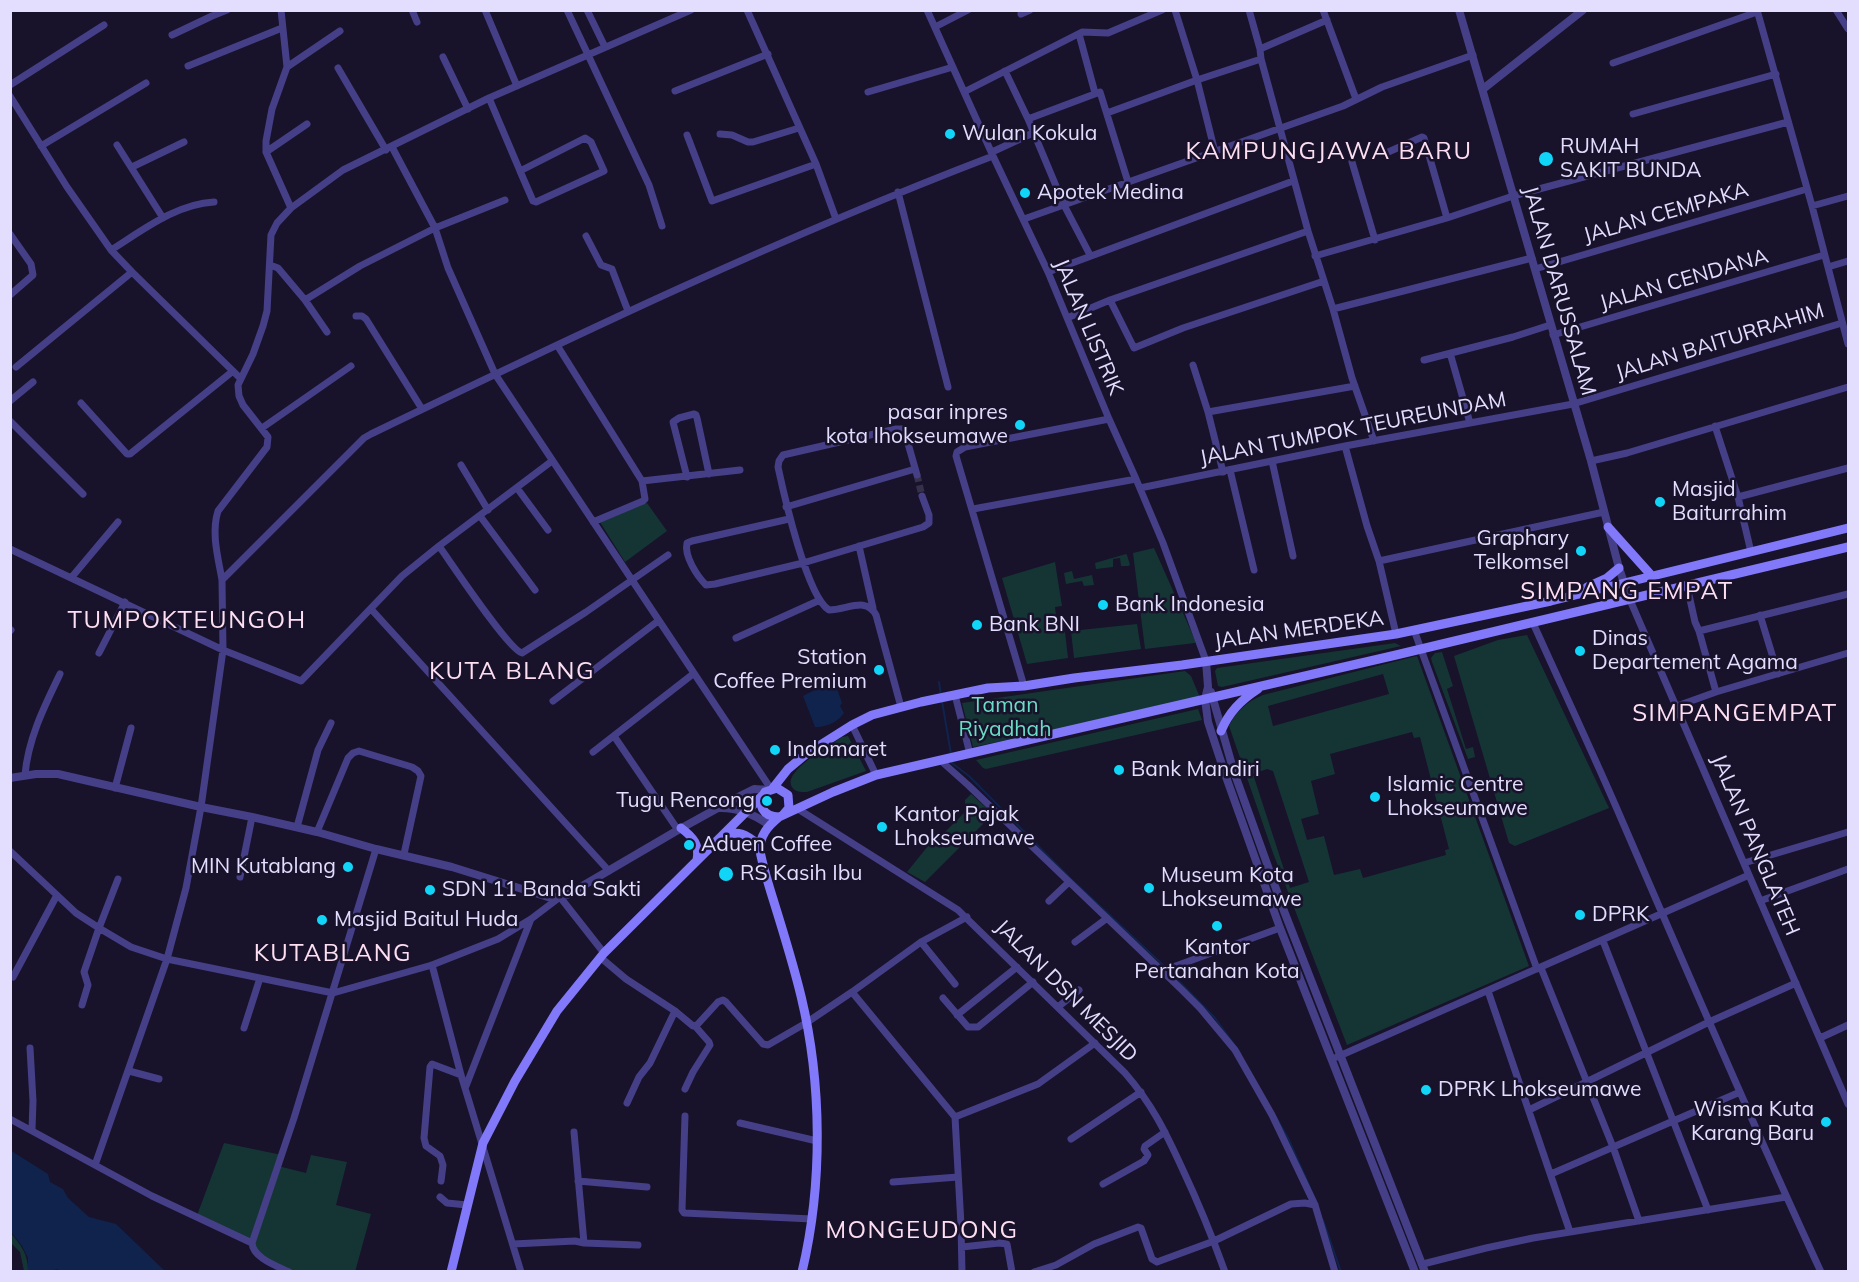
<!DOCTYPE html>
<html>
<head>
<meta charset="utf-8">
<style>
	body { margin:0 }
	#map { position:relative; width:1859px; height:1282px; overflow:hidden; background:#18122b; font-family:Mulish,sans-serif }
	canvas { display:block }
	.frame { position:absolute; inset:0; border:12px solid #e3ddfe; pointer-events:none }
</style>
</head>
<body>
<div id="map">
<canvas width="1859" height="1282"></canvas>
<div class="frame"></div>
</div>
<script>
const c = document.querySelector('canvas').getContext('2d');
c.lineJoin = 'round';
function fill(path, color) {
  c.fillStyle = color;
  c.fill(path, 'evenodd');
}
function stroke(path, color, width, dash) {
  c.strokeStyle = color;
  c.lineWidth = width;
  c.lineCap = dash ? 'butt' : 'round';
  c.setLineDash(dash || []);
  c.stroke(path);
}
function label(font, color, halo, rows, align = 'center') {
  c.font = font + ' Mulish,sans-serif';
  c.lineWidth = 5;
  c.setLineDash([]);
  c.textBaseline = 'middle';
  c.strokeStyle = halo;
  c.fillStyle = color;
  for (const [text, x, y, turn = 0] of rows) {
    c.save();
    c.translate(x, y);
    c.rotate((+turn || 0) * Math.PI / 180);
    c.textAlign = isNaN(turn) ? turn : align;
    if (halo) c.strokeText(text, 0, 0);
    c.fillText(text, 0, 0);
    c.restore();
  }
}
fill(new Path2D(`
	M647,503L667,531L625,562L600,522Z
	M1154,548L1195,640V643L1145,649L1133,553Z
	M1126,554L1127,555L1130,565L1128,566H1121L1120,558L1113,559V567L1096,569L1095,563Z
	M1055,562L1062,606L1055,607L1058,632H1065L1068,658L1027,664L1002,578Z
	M1072,571L1074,579L1092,575L1094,585L1084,586L1082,581L1066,584L1064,573Z
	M1137,624L1141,649L1074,658L1071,631Z
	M1527,635L1609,808L1515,846L1509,843L1454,656L1498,640Z
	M1395,643L1401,646L1222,687L1218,686L1215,671L1217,668Z
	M1442,652L1453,686L1447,689L1466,749L1473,747L1475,757L1468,759L1432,662L1431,658L1435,653Z
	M1417,656L1529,966L1347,1045L1273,853L1229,726C1236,711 1248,701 1263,695ZM1383,674L1389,694L1273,726L1268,706ZM1412,732L1414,738L1420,737L1449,849L1445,850L1446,855L1363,878L1360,869L1334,875L1324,836L1307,840L1301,819L1319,814L1311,781L1335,774L1330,754ZM1267,769L1273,771L1309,882L1290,888L1253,774Z
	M1185,671L1191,676L1201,700L973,747L962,703Z
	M1198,709L1202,720L986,769L983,768L976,760Z
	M848,736L866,771L807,792C801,792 793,792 791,785C786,769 831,745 842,737Z
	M971,794L993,814L925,882L907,872L932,841L935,842L968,809L965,804V800Z
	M224,1143L282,1155L278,1166L306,1173L311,1155L347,1162L336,1205L371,1214L355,1272L290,1271L262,1256L252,1242L196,1218Z
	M10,1232C21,1245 28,1254 28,1271H24L20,1252L11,1243Z`), '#153535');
fill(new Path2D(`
	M834,680L842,703L840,706L844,713C838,722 825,728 815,727L803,696Z
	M10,1150L48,1174L50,1182L63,1189L68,1198L89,1217L116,1224L165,1271L65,1272L56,1269L54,1271H28V1258L22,1246L11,1232Z`), '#0f234d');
stroke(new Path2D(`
	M939,682L941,695
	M942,701L951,754
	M952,760V763L969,776L1070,878L1163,965L1215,1018L1241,1054
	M1276,1117L1288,1138L1316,1201
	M1323,1220L1341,1272`), '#0f234d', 2);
stroke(new Path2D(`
	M917,475L922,496`), '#36304b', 7, [7, 3.5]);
stroke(new Path2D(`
	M281,10L287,67L272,109L266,141V152L291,208
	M412,10L417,22
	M485,10L517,86
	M567,10L649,185L662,226
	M587,10L605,47
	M747,10L816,164L836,219
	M927,10L993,156L1048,272L1109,419L1136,479L1163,543L1206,661
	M1175,10L1197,80L1215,152
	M1249,10L1260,49L1327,20
	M1323,10L1356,99
	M1757,10L1812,206L1848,344
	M1836,10L1848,29
	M1021,14L1030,10
	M935,27L968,10
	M1079,34L1095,93
	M172,35L212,16L227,10
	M443,57L468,109
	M1261,59L1308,231L1333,309L1352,378L1374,441
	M1613,63L1757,12
	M188,66L282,28
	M287,67L340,31
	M338,68L386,150
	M1005,71L1028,119
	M10,85L104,25
	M675,91L768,54
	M868,92L953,67
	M964,92L1082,32L1108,33L1162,10
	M10,96L67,187L111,250L132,272L240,378
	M489,98L520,171
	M1107,113L1197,80L1261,59L1260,49
	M1633,114L1776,74
	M720,134L732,135L748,142H753L799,128
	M687,135L712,201L816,164
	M585,138L591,142L604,171L536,202L533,201L520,171Z
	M117,145L163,218
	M41,146L146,83
	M392,147L435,228L448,268L495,374L771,789
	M266,152L307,124
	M992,152L1033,133
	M1386,153L1422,137L1424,138L1447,218
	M1352,162L1375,240
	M132,167L184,142
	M898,192L948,387
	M1812,206L1848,196
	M1024,219L1343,106L1382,87L1473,55
	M10,234L31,264L33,275L10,295
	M586,236L601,265L612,269L613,272L628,311
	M111,250C143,230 176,204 214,202
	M1090,255L1064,205L1028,119L1100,92L1128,182
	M1315,256L1447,218L1513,196L1788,122
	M270,265L278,268L305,300L360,266L435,228L505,200
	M1828,267L1848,261
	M1535,269L1807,189
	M1048,272L1293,181
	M305,300L327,332
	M1110,300L1134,348L1183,328L1324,281
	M1333,309L1532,258
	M356,316H362L366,319L422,409
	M1067,318L1110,300L1308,231
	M1553,335L1824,255
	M557,345L642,481L645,499L643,501L593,522
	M1450,353L1470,423
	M1424,360L1513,337L1550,325
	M1193,365L1208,412L1223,472
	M16,367L132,272
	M10,401L33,382
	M81,403L127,454H130L233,371
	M1208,412L1355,386
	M10,421L83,494
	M1715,426L1738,497L1751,552
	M262,428L351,366
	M1345,446L1367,526L1379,561L1604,512
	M1272,461L1293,556
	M1591,461L1627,453L1848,387
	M461,465L488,510
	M1230,470L1254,570
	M687,477L673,422L679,418L694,414L696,415L697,418L709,474
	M642,481L740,470
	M517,488L548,530
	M1140,488L1345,446L1573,404L1842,323
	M1738,497L1848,468
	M786,507L915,469
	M973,509L1136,479
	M480,516L535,590
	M789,519L692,541L687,543C684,556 697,576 706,585L715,584L803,563L923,527L929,523V515L922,496
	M439,546C452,564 508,649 522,653L586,612L668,555
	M859,546L873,608
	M10,549L223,650L301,681L402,576L439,546L552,461
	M1379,561L1396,634
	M71,578L118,522
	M222,580C218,557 211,533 218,511L267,447L268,437L243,405L239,396L238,385L253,354L263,326L267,311L271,235L277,223L291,208L343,170L489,98L691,10
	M1687,586L1695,622L1699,631L1716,692
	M1630,600L1848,1104
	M371,609L609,871
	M1760,615L1778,674
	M1533,623C1561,685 1590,747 1617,809C1684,964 1750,1119 1821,1272
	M1414,630L1537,969
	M10,631L11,630
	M1699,631L1848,594
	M736,638L820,600
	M99,653L125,602
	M1024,686L956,456L957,452L965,447L1109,419
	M955,695L970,754
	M553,701L658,621
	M1677,706L1716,692L1848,653
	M901,707L876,615C866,596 847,610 829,610C807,597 784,495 778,467L779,461L783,455L896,429H902L905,433L917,475
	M852,725L876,775
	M614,736L678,830
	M593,752L693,674
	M940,760L968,785L1182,990L1200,1008L1235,1050L1272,1115L1315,1205L1335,1272
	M25,775C28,739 44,707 60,674
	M115,788L131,728
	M798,809L958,910L1125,1073C1152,1104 1165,1131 1182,1168C1198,1202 1212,1236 1225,1272
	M297,827L318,750L331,723
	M317,832L348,758L353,753L359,751L412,767L418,771L421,776L404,854
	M10,851L76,913L99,928L131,947L167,959L333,993L432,965L498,939L531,919L560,897L604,953
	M1744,863L1848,832
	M240,877L252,817
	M1049,901L1069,882
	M1760,901L1848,869
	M1603,941L1708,1210
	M921,942L955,984
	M1075,942L1106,919
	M600,957L626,979L675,1011L693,1026L697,1025L718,1002L723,1000L726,1002L763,1044L768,1045L806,1023L852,992L921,942L967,917
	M432,965L461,1075L521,1272
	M1541,968L1613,1147L1639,1221
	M1162,971L1280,928
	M13,977L57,895
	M1488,991L1570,1232
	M852,992L955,1117L961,1225L962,1272
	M943,998L968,1027H978L1033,982
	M82,1005L88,985L84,972L99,928L118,879
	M1058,1007L1079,990
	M957,1015L1017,967
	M244,1028L260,978
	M1820,1038L1848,1025
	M30,1048L33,1101L32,1130
	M1337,1057L1749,875
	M129,1071L159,1079
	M466,1086L531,919
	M685,1089L693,1072L710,1045L709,1042L695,1026
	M627,1103L639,1077L650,1063L675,1011
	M1529,1110L1709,1022L1796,983
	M685,1116L682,1210L684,1213L812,1219
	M955,1117L1038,1084L1095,1043
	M10,1119L152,1196L252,1243
	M740,1123L817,1141
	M574,1132L584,1243L638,1245
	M1071,1139L1141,1092
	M95,1165L167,959L186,888L201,807L223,650L222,580L364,438L371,434C576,335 781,237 993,156
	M1551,1174L1740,1092
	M441,1181L443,1165L440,1156L426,1146L424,1138L430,1067L432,1064L461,1075
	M578,1181L647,1187
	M893,1182L958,1177
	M1103,1184L1144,1161L1148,1155L1144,1149L1145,1146L1165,1132
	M440,1197L447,1203L467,1205
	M513,1244L575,1241L584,1243
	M962,1247L999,1243L1007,1244L1012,1272
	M1423,1264L1486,1248L1533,1238L1786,1197
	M289,1272C277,1266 253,1258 252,1243L294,1118L376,849
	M1034,1272L1056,1265L1094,1244L1138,1227L1141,1228L1152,1259L1157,1262L1214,1241L1291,1204L1305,1203L1315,1205`), '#453f88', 7);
stroke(new Path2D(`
	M1459,10L1591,461L1619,568L1630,600
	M1483,89L1583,10
	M1206,661L1208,687L1205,699L1208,722L1225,774L1280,928L1415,1272
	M1211,692L1234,772L1284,911L1425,1272
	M10,778L36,774H58L201,807L252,817L317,832L376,849L452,867L551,898L567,895L678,830L736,798L754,789L769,790
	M717,808C736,807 754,814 769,825`), '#453f88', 8);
stroke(new Path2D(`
	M1608,527L1651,575
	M1587,587L1607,578L1619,568
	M1221,731C1229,712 1241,700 1258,689
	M773,788L788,769L806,754L852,725L872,715L921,702L988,688L1024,686L1074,678L1182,665L1396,634L1551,601L1848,528
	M783,815L789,808L788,795L777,788L765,792C756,804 763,817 779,817L833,792L876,775L1396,655L1848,547
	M779,817C768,826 759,836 760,851C763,867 768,883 773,899C783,931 793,963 801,996C822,1083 823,1184 802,1272
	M681,828C693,837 700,845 697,860
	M722,838C737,828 747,835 759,845
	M451,1272L483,1143L515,1081L557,1011L604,953L762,796`), '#8178fa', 9);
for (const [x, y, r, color] of [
	[950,134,6,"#11d5f7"],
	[1546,159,8,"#11d5f7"],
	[1025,193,6,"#11d5f7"],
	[1020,425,6,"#11d5f7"],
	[1660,502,6,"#11d5f7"],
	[1581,551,6,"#11d5f7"],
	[1103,605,6,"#11d5f7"],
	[977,625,6,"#11d5f7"],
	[1580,651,6,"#11d5f7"],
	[879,670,6,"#11d5f7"],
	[775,750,6,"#11d5f7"],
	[1119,770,6,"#11d5f7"],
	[1375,797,6,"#11d5f7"],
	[767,801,6,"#11d5f7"],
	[882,827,6,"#11d5f7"],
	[689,845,6,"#11d5f7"],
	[348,867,6,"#11d5f7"],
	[726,874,8,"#11d5f7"],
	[1149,888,6,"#11d5f7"],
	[430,890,6,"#11d5f7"],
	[1580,915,6,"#11d5f7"],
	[322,920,6,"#11d5f7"],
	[1217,926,6,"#11d5f7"],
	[1426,1090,6,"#11d5f7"],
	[1826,1122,6,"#11d5f7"]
]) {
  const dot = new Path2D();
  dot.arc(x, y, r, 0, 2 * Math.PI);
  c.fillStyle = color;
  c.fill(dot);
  stroke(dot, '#18122b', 2);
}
label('21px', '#e3ddfe', '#18122b', [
	["Wulan Kokula",962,134],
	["RUMAH",1560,147],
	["SAKIT BUNDA",1560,171],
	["Apotek Medina",1037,193],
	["pasar inpres",1008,413,"right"],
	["kota lhokseumawe",1008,437,"right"],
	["Masjid",1672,490],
	["Baiturrahim",1672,514],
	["Graphary",1569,539,"right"],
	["Telkomsel",1569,563,"right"],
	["Bank Indonesia",1115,605],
	["Bank BNI",989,625],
	["Dinas",1592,639],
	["Departement Agama",1592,663],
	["Station",867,658,"right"],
	["Coffee Premium",867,682,"right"],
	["Indomaret",787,750],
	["Bank Mandiri",1131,770],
	["Islamic Centre",1387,785],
	["Lhokseumawe",1387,809],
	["Tugu Rencong",755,801,"right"],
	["Kantor Pajak",894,815],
	["Lhokseumawe",894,839],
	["Aduen Coffee",701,845],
	["MIN Kutablang",336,867,"right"],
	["RS Kasih Ibu",740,874],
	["Museum Kota",1161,876],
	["Lhokseumawe",1161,900],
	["SDN 11 Banda Sakti",442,890],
	["DPRK",1592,915],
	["Masjid Baitul Huda",334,920],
	["Kantor",1217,948,"center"],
	["Pertanahan Kota",1217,972,"center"],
	["DPRK Lhokseumawe",1438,1090],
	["Wisma Kuta",1814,1110,"right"],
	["Karang Baru",1814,1134,"right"]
], 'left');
label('21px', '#e3ddfe', '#18122b', [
	["JALAN CEMPAKA",1666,213,-16],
	["JALAN CENDANA",1684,280,-16],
	["JALAN DARUSSALAM",1559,291,74],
	["JALAN LISTRIK",1088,327,67],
	["JALAN BAITURRAHIM",1720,342,-17],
	["JALAN TUMPOK TEUREUNDAM",1353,429,-11],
	["JALAN MERDEKA",1299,630,-8],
	["JALAN PANGLATEH",1755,845,67],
	["JALAN DSN MESJID",1066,991,45]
]);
label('21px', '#6addc6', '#18122b', [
	["Taman",1005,706],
	["Riyadhah",1005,730]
]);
c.letterSpacing = '1.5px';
label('24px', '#fedff1', '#18122b', [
	["KAMPUNGJAWA BARU",1329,152],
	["SIMPANG EMPAT",1627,592],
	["TUMPOKTEUNGOH",187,621],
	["KUTA BLANG",512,672],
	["SIMPANGEMPAT",1735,714],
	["KUTABLANG",333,954],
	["MONGEUDONG",922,1231]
]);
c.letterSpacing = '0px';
</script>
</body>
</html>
